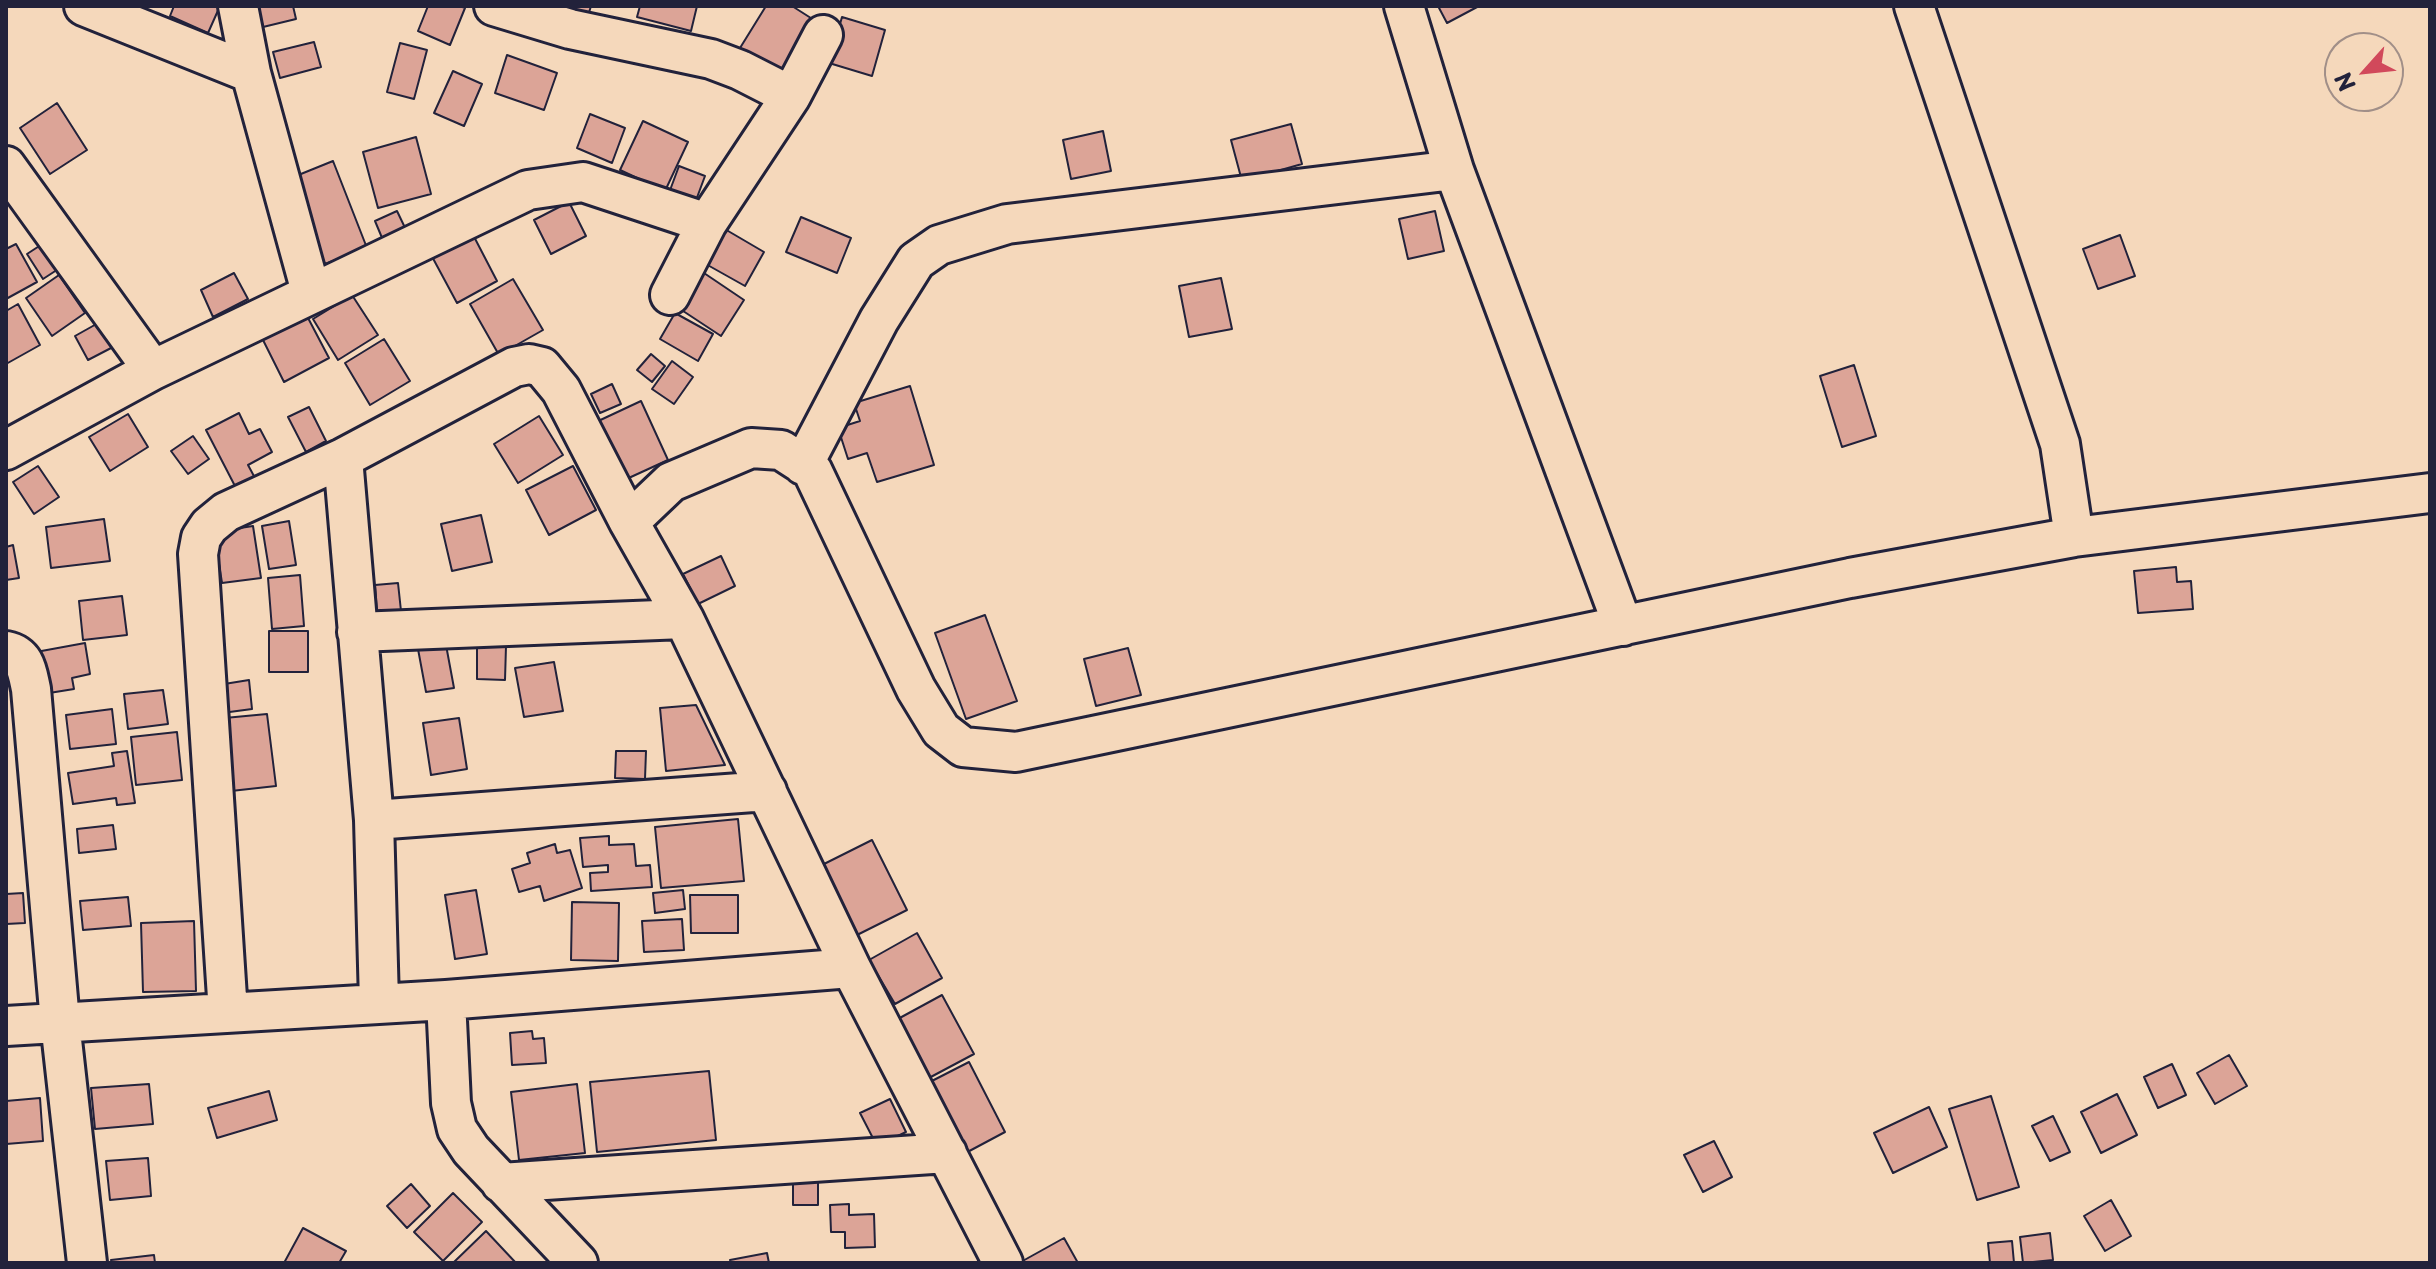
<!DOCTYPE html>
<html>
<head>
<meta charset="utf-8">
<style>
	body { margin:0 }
	#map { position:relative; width:2436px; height:1269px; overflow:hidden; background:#f5d8bb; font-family:"Playpen Sans",sans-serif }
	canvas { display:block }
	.frame { position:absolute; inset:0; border:8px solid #22223b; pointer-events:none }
	.north { position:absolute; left:2324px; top:32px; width:80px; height:80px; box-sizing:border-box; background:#f5d8bb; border:2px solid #a18f88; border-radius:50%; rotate:243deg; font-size:22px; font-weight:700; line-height:32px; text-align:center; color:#22223b }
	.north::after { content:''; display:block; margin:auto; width:28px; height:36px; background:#d1495b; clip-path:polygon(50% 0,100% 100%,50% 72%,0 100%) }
</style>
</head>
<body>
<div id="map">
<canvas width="2436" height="1269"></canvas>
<div class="frame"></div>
<div class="north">N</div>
</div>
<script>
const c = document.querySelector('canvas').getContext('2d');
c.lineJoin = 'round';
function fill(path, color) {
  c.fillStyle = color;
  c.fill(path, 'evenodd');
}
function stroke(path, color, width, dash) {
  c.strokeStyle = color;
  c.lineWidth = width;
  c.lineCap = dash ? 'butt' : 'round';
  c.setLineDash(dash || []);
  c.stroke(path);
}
const building = new Path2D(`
	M174,6H220L208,33L170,16Z
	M258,6H293L296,19L263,27Z
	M428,6H460L465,8L450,45L418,31Z
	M556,6H591L587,19Z
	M640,6H697L691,31L637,17Z
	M766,6H792L814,20L781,74L740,48Z
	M1438,6H1479L1447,23Z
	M842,17L885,30L872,76L829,63Z
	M314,42L321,67L280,78L273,52Z
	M400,43L427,50L414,99L387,92Z
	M507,55L557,73L544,110L495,93Z
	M453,71L482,84L464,126L434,113Z
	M57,103L87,150L50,174L20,128Z
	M590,114L625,128L612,163L577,148Z
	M643,121L688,142L665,191L620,170Z
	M1291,124L1302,164L1242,181L1231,140Z
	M1103,131L1111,171L1071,179L1063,140Z
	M416,137L431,194L378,208L363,152Z
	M333,161L367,248L325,264L291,178Z
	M679,166L705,176L692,211L666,201Z
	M569,202L586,236L551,254L534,220Z
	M397,211L408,234L385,245L375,221Z
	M1435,211L1444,251L1408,259L1399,219Z
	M801,217L851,238L837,273L786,252Z
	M723,228L764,252L745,286L704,263Z
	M470,229L497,281L457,303L429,251Z
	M2120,235L2135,276L2098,289L2083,249Z
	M50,239L66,264L43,279L27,254Z
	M16,244L37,282L6,299V249Z
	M701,271L744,300L721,336L677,307Z
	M234,273L248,299L213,317L201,290Z
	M59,275L85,313L52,336L26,298Z
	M1221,278L1232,329L1189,337L1179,286Z
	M513,279L543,330L499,355L470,304Z
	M352,295L378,335L338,360L313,319Z
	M18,304L40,345L6,364V311Z
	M675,313L713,334L698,361L660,339Z
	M307,316L329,358L284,382L262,338Z
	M100,322L113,347L88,360L75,336Z
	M384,339L410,381L370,405L345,363Z
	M651,354L665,366L652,382L637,370Z
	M672,361L693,377L674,404L652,389Z
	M1854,365L1876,436L1842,447L1820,376Z
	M612,384L621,404L600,413L591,394Z
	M910,386L934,465L877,482L867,453L848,459L838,428L860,421L854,403Z
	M641,401L668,460L620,482L594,423Z
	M309,407L326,441L306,452L288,417Z
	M239,413L249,434L260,429L272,452L248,465L255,478L236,488L206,430Z
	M128,414L148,447L110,471L89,437Z
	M539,416L563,455L518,483L494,444Z
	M193,436L209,459L188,474L171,451Z
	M38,466L59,497L34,514L13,482Z
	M573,466L596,510L549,535L526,490Z
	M481,515L492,562L452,571L441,524Z
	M104,519L110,561L51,568L46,527Z
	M289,521L296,565L269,569L262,526Z
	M253,526L261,578L222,583L214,532Z
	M13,545L19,578L6,580V547Z
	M721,556L735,586L698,604L683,574Z
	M2176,567L2177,582L2191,581L2193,609L2138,613L2134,571Z
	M300,575L304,626L272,629L268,578Z
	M398,583L401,611L377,613L375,585Z
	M122,596L127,635L83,640L79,601Z
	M985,615L1017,701L966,719L935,633Z
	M269,631H308V672H269Z
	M85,643L90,674L72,678L74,689L43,694L36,652Z
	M446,645L454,688L426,692L418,649Z
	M477,645L506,646L505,680L477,679Z
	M1128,648L1141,695L1096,706L1084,659Z
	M554,662L563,711L524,717L515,668Z
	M249,680L252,709L222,713L218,685Z
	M163,690L168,724L128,729L124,694Z
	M696,705L725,765L666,771L660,708Z
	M112,709L116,744L70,749L66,715Z
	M267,714L276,786L222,792L214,719Z
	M459,718L467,769L431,775L423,723Z
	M177,732L182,780L136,785L131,737Z
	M127,751L135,803L117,805L116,798L73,804L68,773L114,766L112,753Z
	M616,751H646L645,779L615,778Z
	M738,819L744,881L661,888L655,827Z
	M113,825L116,849L79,853L77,829Z
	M609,836V845L634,844L636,866L650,865L652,887L591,891L590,873L608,872V865L583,867L580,838Z
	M872,840L907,910L857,935L822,865Z
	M555,844L557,853L570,850L582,888L544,901L540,886L519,892L512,869L530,863L527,853Z
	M476,890L487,954L455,959L445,895Z
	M683,890L685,909L655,913L653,893Z
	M23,893L25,923L6,924V894Z
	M690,895H738V933H691Z
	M128,897L131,926L83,930L80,901Z
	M572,902L619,903L618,961L571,960Z
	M682,919L684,950L644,952L642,921Z
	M194,921L196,991L143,992L141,923Z
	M917,933L942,978L895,1004L869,960Z
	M942,995L974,1054L927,1079L896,1020Z
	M532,1031L533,1039L544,1038L546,1063L512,1065L510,1033Z
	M2229,1055L2247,1086L2215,1104L2197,1073Z
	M969,1062L1005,1132L960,1156L924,1085Z
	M2172,1064L2186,1095L2158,1108L2144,1077Z
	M709,1071L716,1140L597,1152L590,1082Z
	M149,1084L153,1124L95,1129L91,1088Z
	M577,1084L585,1153L519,1160L511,1092Z
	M269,1091L277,1120L217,1138L208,1108Z
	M2117,1094L2137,1135L2101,1153L2081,1112Z
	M1991,1096L2019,1187L1977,1200L1949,1109Z
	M40,1098L43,1141L6,1144V1101Z
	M890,1099L906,1132L877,1146L860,1113Z
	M1929,1107L1947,1147L1893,1173L1874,1133Z
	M2053,1116L2070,1152L2050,1161L2032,1126Z
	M1714,1141L1732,1177L1703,1192L1684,1155Z
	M148,1158L151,1196L110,1200L106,1161Z
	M818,1177V1205H793V1178Z
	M411,1184L430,1206L407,1228L387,1206Z
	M453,1193L482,1222L443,1261L414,1232Z
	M2111,1200L2131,1236L2105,1251L2084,1216Z
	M849,1204V1215L874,1214L875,1247L845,1248V1232H831L830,1205Z
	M303,1228L346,1251L339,1263H284Z
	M486,1231L516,1263H453Z
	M2050,1233L2053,1260L2023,1263L2020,1237Z
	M1064,1238L1078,1263H1019Z
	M2012,1241L2014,1263H1990L1988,1243Z
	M767,1253L769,1263H731L730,1260Z
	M154,1255L155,1263H112L111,1260Z`);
fill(building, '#dca497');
stroke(building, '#22223b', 2);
const street = new Path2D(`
	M84,6L251,73
	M238,6L251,73L311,292
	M494,6L570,29L711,59L740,70L791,96L823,35
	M1404,6L1454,170L1623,626
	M1914,6L2060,444L2074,537
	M6,166L153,370
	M670,295L707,223L791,96
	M6,450L153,370L528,190L583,182L707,223
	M343,458L374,820L379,1002
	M803,465L879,320L916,261L939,245L1007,224L1454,170
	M629,522L671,482L751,448L781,450L812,470L916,689L941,730L963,747L1016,752L1850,578L2074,537L2430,493
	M357,632L684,619
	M6,651C26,655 27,671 31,689L60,1022L87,1263
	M374,820L767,791
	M446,1000L451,1103L457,1129L471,1150L578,1263
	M228,1013L198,554L201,538L209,526L226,512L343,458L514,367L529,364L542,367L561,390L629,522L684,619L851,968L1003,1263
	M6,1026L446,1000L851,968
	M501,1183L947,1153`);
stroke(street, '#22223b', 44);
stroke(street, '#f5d8bb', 38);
</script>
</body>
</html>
